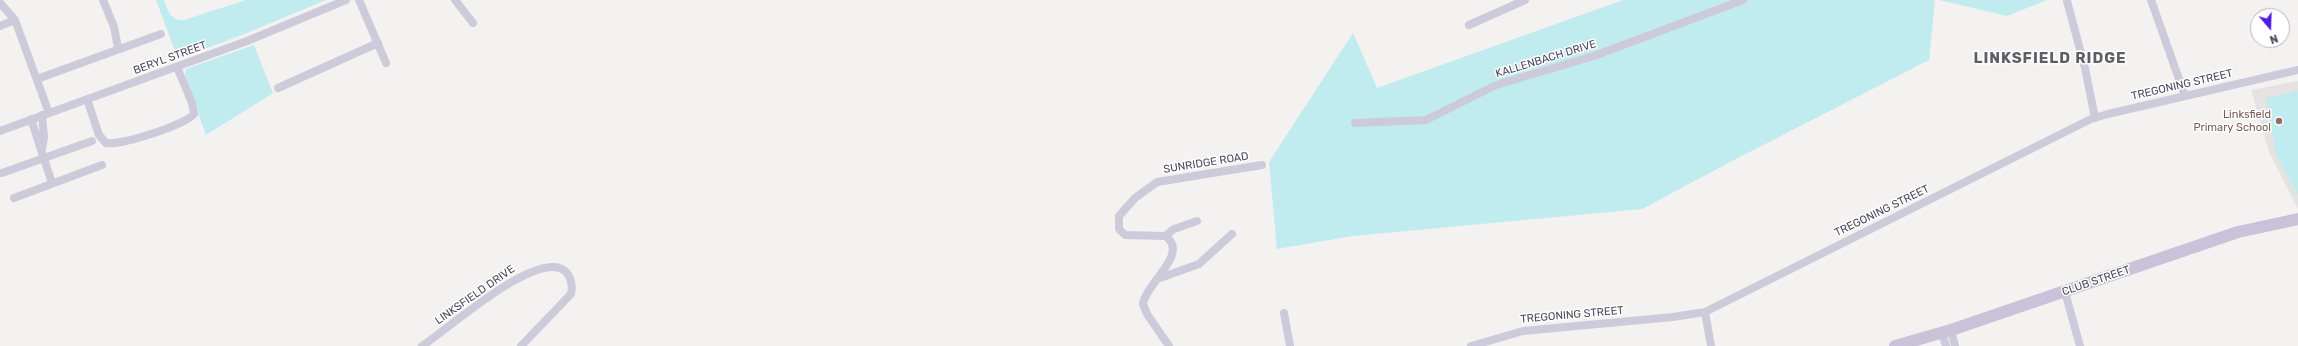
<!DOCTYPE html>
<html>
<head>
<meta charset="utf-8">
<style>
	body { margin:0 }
	#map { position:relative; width:2298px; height:346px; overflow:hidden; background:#f3f2f0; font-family:Rubik,sans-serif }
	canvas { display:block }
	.north { position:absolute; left:2250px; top:8px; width:40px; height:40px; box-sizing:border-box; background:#fff; border:1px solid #b7b6bf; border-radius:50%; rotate:161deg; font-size:11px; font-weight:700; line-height:16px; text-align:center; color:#4c485e }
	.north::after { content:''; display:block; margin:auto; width:14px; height:18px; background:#511be2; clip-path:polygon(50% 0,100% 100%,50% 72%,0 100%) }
</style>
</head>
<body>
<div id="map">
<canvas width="2298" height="346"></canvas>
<div class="north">N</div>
</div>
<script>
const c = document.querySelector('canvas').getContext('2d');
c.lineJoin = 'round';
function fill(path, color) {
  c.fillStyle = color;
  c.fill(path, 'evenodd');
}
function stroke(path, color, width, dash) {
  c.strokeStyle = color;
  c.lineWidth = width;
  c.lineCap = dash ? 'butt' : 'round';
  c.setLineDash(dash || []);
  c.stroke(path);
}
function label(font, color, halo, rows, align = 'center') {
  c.font = font + ' Rubik,sans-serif';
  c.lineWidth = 3;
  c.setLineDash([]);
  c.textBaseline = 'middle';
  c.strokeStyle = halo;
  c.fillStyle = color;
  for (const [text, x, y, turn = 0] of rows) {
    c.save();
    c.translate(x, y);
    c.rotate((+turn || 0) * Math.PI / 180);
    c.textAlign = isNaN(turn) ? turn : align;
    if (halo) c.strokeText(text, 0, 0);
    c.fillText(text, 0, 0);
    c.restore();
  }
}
fill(new Path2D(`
	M2298,81V209L2269,152L2251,90Z`), '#e4e3e2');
fill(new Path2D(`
	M156,0H164C168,11 171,21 184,20L246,0H326L247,33L178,59Z
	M1623,0H1935L1929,60L1734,160L1642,209L1353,236L1277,249L1269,162L1353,33L1377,88Z
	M1939,0H2047L2007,16Z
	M254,45L273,93L206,135L185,76L186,69Z
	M2298,91V195L2276,154L2266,98Z`), '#c0ebef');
stroke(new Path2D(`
	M103,0L114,27L118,48
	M359,0L386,63
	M455,0L473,23
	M2151,0L2185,96
	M2067,1L2085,68L2095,118
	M0,3L15,20L49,113
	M1469,25L1525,0
	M0,26L15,20
	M37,79L161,34
	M278,88L378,43
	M87,99L99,135L106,143C120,146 185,125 194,114L192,103L177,67
	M31,119L52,183
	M1355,123L1426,120L1496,85L1594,56L1743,0
	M0,131L247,41L346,0
	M42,149L44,137L42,115
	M2,173L92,141
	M14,198L102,165
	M1165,236L1174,229L1197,221
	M1157,279L1199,264L1232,234
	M2065,292L2080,346
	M1705,312L1711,346
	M1284,313L1290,346
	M1951,330L1955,346
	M1942,333L1946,346
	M422,346C447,330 538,248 565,271C571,276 573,286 571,294L521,346
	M1169,346L1147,314L1143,304C1145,284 1191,253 1165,236L1125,235L1119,229V216L1135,198L1157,182L1262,165
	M1471,346L1523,331L1673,317L1705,312L2091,119L2108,114L2298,70`), '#cdcada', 8);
stroke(new Path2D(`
	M1895,346L1951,330L2238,232L2298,219`), '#c8c3d9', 12);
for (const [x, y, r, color] of [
	[2279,121,4,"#8d6e63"]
]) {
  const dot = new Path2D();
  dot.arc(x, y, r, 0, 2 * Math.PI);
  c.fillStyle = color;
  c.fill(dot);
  stroke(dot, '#fff', 1.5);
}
label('11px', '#4c485e', '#fff', [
	["BERYL STREET",170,58,-20],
	["KALLENBACH DRIVE",1546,59,-17],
	["TREGONING STREET",2182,85,-13],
	["SUNRIDGE ROAD",1206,163,-9],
	["TREGONING STREET",1882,211,-26],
	["CLUB STREET",2096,281,-19],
	["LINKSFIELD DRIVE",475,295,-35],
	["TREGONING STREET",1572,315,-5]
]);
label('11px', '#785e54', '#fff', [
	["Linksfield",2271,115],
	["Primary School",2271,128]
], 'right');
c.letterSpacing = '1px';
label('bold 15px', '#5f5d65', '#fff', [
	["LINKSFIELD RIDGE",2050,59]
]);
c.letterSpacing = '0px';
</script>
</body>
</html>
